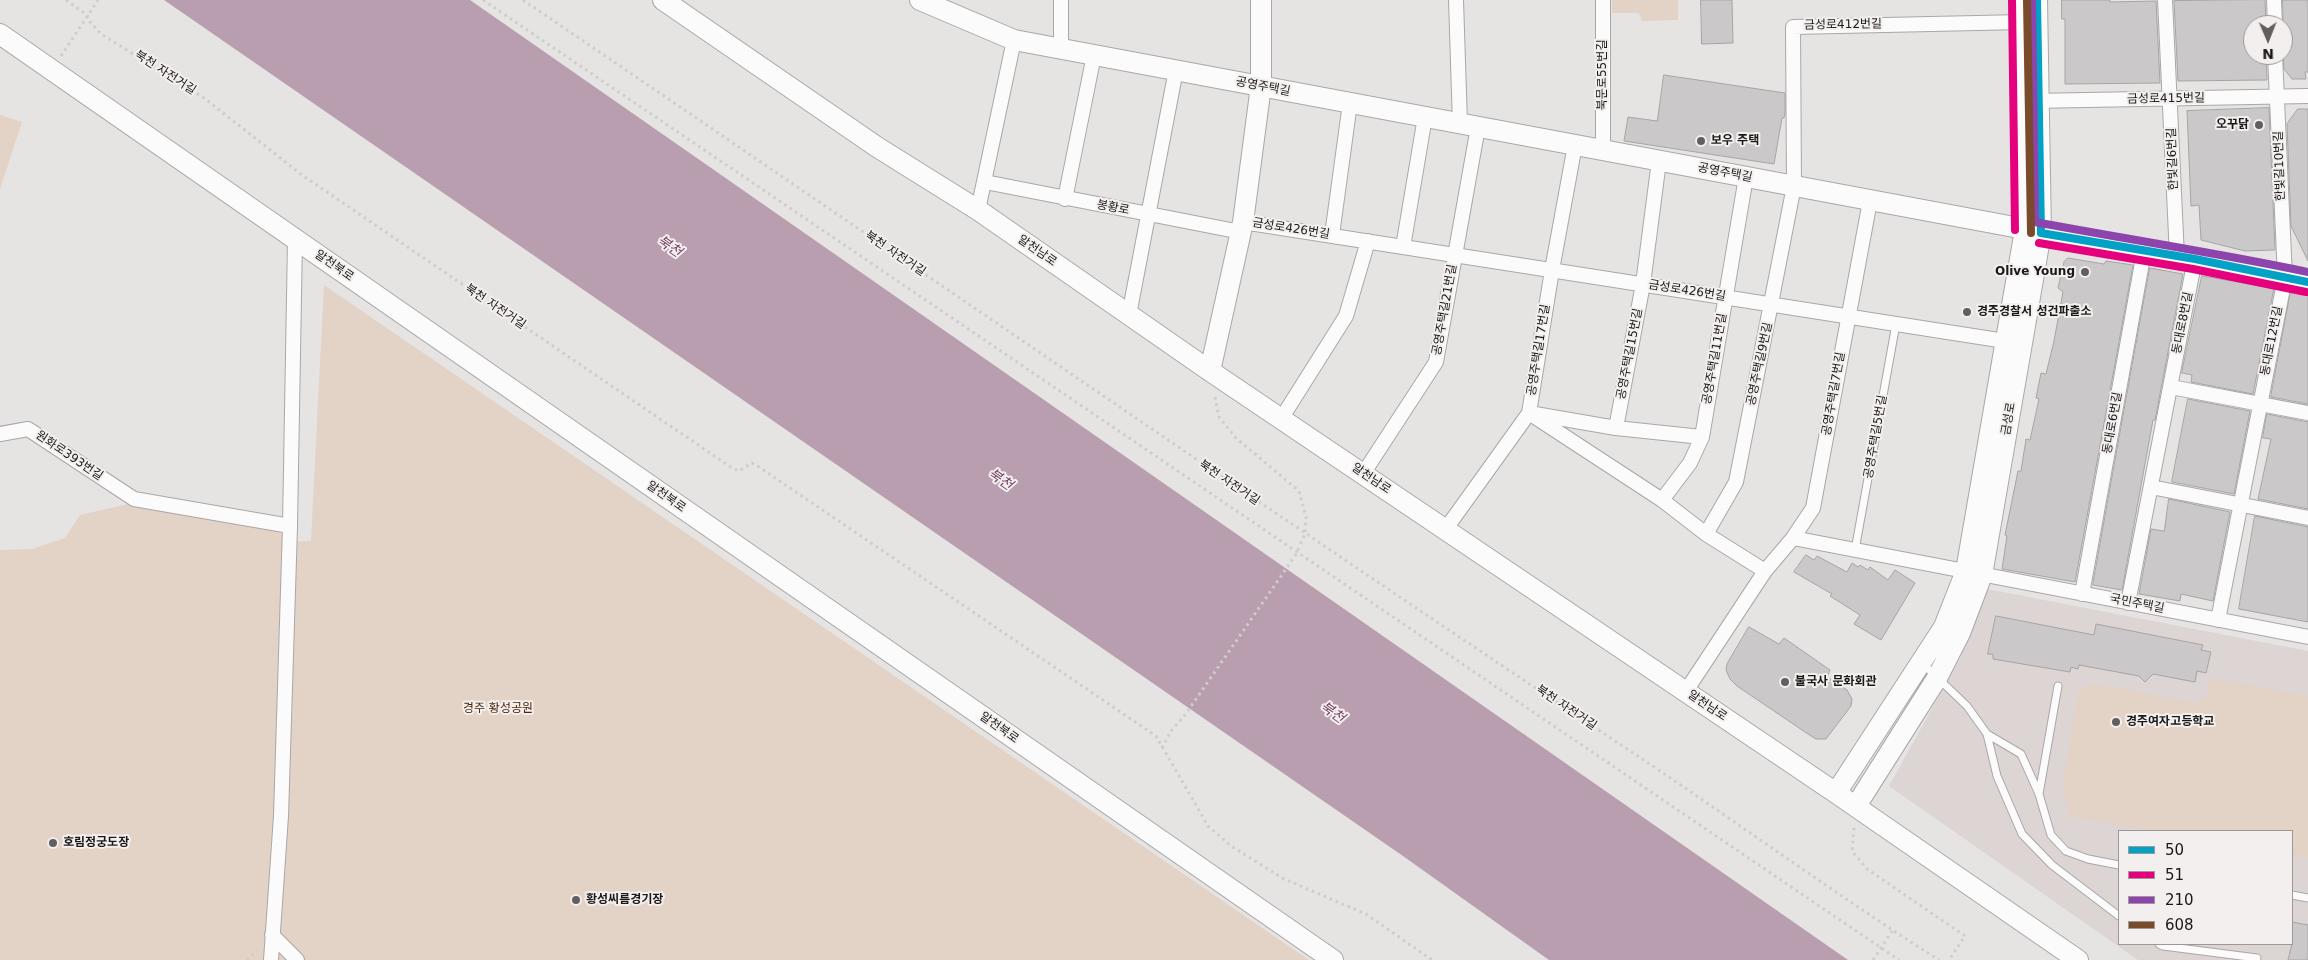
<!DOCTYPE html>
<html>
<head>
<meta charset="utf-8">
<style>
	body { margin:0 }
	#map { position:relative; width:2308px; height:960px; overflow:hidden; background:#e6e3e3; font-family:"DejaVu Sans",sans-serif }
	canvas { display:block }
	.legend { position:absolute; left:2118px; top:830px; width:175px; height:115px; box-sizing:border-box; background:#f4efef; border:1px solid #9d9999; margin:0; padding:6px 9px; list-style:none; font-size:15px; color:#1a1818 }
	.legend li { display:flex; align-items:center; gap:10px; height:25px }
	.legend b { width:25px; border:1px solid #9d9999 }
	.north { position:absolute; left:2243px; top:15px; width:50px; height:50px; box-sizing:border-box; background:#f4efef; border:1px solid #9d9999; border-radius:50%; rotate:179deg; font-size:14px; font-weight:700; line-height:20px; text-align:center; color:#1a1818 }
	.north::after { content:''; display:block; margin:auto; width:18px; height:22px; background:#615f5f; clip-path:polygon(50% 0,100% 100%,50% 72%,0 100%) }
</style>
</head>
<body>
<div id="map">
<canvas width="2308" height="960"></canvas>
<ul class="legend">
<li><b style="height:6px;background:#01a2c5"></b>50</li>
<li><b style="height:6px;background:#e5007d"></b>51</li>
<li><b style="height:6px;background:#8e44ad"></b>210</li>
<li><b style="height:6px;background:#7a4b2a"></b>608</li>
</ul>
<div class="north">N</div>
</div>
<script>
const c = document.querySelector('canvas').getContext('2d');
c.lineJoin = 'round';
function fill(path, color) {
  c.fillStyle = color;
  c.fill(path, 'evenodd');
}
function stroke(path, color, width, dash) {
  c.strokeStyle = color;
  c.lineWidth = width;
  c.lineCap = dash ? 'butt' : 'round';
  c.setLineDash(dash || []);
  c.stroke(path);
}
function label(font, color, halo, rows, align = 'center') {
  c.font = font + ' "DejaVu Sans","Noto Sans KR",sans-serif';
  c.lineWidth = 4;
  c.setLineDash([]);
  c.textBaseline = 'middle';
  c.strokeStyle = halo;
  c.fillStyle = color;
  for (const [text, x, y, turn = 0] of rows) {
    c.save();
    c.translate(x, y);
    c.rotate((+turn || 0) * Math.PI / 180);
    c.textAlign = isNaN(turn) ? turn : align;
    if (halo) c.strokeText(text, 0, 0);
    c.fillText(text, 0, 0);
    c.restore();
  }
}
fill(new Path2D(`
	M1987,589L2308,651V960H2138L1889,786L1960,658ZM2119,831H2292V944H2119Z`), '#ddd4d4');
fill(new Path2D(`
	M1612,0H1678V20L1642,21L1639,13H1612Z
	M0,115L22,122L0,189Z
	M324,285L1309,960H0V550L32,549L65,538L80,515L128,504L278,531L290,542L311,541Z
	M2210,678L2308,696V858L2292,855V831H2154L2070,817L2063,787L2078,694L2083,688L2096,684L2197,703L2206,697Z`), '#e3d2c6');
fill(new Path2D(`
	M164,0H470L1848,960H1549L1403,856Z`), '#b89eaf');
const building = new Path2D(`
	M1701,0H1732L1733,43L1702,44Z
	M2062,0H2110V2L2156,1L2160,83L2065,84V19H2062Z
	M2265,0L2266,25H2253V55H2266L2267,80L2178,81L2174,1Z
	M2283,0H2308V72H2305L2306,79H2292L2284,69Z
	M1664,75L1785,93V112L1784,118H1782L1774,164L1624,141L1628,117L1657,121Z
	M2269,108L2275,250L2245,251L2201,240L2199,205L2191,206L2187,111Z
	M2298,109H2308V261L2291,226L2287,124Z
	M2068,258L2104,264L2106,261L2133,265L2075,582L2002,569L2007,536L2005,535L2018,471H2021L2026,439L2030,440L2039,399L2036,398L2041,373L2046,374L2054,341L2063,292L2058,288L2064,262Z
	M2150,268L2183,274L2155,420H2153L2122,590L2093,585Z
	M2202,276L2274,288L2253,394L2191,382L2192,375L2182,373Z
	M2291,291L2308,294V404L2271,397Z
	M2188,399L2250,411L2234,494L2172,482Z
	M2267,414L2308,422V509L2258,499L2271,439L2263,438Z
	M2169,499L2230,512L2213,601L2181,594L2180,601L2139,594L2151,529L2164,531Z
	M2255,516L2308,527V622L2239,609Z
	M1806,555L1814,560L1817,556L1847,572L1852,563L1858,567L1860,565L1868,570L1870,567L1888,580L1895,570L1915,583L1881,640L1854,624L1860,615L1830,596L1832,594L1794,572Z
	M1996,616L2094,635L2096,624L2203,645L2201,650L2211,652L2206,673L2197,671L2195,682L2153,674L2145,682L2139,676L2079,665L2078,669L2071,667L2070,672L1993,659V654H1988Z
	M1749,627L1779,644L1784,638L1830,670L1827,677L1847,690L1852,699L1851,706L1826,739H1816L1808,734L1737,686L1730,679L1726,670L1727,664Z
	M2292,922L2308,925V960H2288L2292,944Z`);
fill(building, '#cac8c8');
stroke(building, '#a6a4a4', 1);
const lane = new Path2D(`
	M1855,550L1896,324
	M1922,663L1967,706L1987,734L1997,776L2022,834L2052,865L2119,916
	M1987,734L2021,754L2039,794L2051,835L2066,851L2088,859L2119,865
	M2039,794L2058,686
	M2292,895L2308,898
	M2159,944L2163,946L2257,958`);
const street = new Path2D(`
	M1456,0L1460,124
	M2165,0L2177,257
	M2274,0L2275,25
	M1061,48V0
	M2031,101L2308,96
	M1603,150V0
	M985,182L1241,232
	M1065,199L1094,55
	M978,210L1014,40
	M1243,222L2005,341
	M1332,235L1350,103
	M1403,247L1425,117
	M1129,315L1176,70
	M2171,387L2308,413
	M1529,413L1662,500L1706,534L1765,571
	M1535,414L1616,428L1702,437
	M1281,419L1346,316L1368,241
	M1616,428L1643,284L1659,161
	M0,434L28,429L134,499L290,526L295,239
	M1363,474L1436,362L1478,127
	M2151,487L2308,518
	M1662,500L1690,463L1702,437L1746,177
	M1445,530L1529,413L1552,270L1575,145
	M1706,534L1736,482L1794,186L1793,27L2023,22
	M1793,538L2308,637
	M2082,594L2144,252
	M2128,603L2195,259
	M2218,620L2285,278L2275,55
	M1686,691L1765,571L1793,538L1813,508L1870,201
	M272,935L297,960
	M271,960L281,816L290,526`);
const secondary = new Path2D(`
	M663,0L877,147L978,210L1210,371L1836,793L2078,960
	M920,0L1014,40L2308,282
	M0,34L1333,960
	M1210,371L1243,222L1261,86V0
	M1836,793L1944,627L1966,571L2025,230L2022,0
	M1856,806L1937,678L1960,633L1982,575L2041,233L2037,0`);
stroke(lane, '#aaa7a7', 9);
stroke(street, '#aaa7a7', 16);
stroke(secondary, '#aaa7a7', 22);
stroke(new Path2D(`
	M66,0L87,15L90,22L101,34L204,98L302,175L732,468L739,471L752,463L759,467L1156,736L1208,826L1231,846L1284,879L1366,914L1432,960
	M483,0L1899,960
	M523,0C888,248 1251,499 1618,743C1726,814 1830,891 1939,960
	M61,56L98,0
	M1215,397L1219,417L1236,438L1299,491L1306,517L1305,534L1299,547
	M1162,748L1171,731
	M1854,828L1852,851L1867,869L1965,936L1949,960
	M247,960L257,950
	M1873,960L1892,931`), '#cecdcd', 3, [2.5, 4]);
stroke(lane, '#fbfbfb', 7);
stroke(street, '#fbfbfb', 14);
stroke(secondary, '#fbfbfb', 20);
stroke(new Path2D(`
	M1171,731L1185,715L1297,553L1299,547`), '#cecdcd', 3, [2.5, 4]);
stroke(new Path2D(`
	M2037,0L2041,233
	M2041,233L2195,259L2308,282`), '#01a2c5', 8);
stroke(new Path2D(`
	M2012,0L2015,230
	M2039,243L2193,269L2306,292`), '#e5007d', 8);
stroke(new Path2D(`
	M2032,0L2035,222C2126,239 2217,253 2308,272`), '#8e44ad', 8);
stroke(new Path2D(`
	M2027,0L2031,233`), '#7a4b2a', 8);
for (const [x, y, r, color] of [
	[2259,125,5,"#615f5f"],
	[1701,141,5,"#615f5f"],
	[2085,272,5,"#615f5f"],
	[1967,312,5,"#615f5f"],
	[1785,682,5,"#615f5f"],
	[2116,722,5,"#615f5f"],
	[53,843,5,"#615f5f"],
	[576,900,5,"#615f5f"]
]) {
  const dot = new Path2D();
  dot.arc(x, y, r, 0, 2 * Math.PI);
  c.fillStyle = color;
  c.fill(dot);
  stroke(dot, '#f4efef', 2);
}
label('12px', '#1a1818', '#f4efef', [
	["금성로412번길",1843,25,-1],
	["북천 자전거길",165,73,33],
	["북문로55번길",1603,75,-90],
	["공영주택길",1263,87,11],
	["금성로415번길",2166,99,-1],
	["한빛길6번길",2173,159,-92],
	["한빛길10번길",2280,166,-92],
	["공영주택길",1725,173,11],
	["봉황로",1113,208,11],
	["금성로426번길",1291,229,9],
	["알천남로",1037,251,35],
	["북천 자전거길",895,254,34],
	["알천북로",334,266,35],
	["금성로426번길",1687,291,9],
	["북천 자전거길",495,307,34],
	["공영주택길21번길",1445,310,-80],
	["동대로8번길",2183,323,-79],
	["동대로12번길",2272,341,-79],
	["공영주택길17번길",1539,350,-81],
	["공영주택길15번길",1630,354,-79],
	["공영주택길11번길",1715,359,-80],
	["공영주택길9번길",1760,364,-78],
	["공영주택길7번길",1834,394,-80],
	["금성로",2009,419,-80],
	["동대로6번길",2113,423,-80],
	["공영주택길5번길",1876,437,-80],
	["원화로393번길",69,456,34],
	["알천남로",1371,479,34],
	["북천 자전거길",1229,483,34],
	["알천북로",666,497,35],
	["국민주택길",2137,604,11],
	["알천남로",1707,706,34],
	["북천 자전거길",1566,708,34],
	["알천북로",999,728,35]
]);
label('bold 12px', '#1a1818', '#f4efef', [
	["오꾸닭",2249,125,"right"],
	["보우 주택",1711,141],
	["Olive Young",2075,272,"right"],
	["경주경찰서 성건파출소",1977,312],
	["불국사 문화회관",1795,682],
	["경주여자고등학교",2126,722],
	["호림정궁도장",63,843],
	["황성씨름경기장",586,900]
], 'left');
label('12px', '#4c2806', '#f4efef', [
	["경주 황성공원",498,709]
]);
label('italic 14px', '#723f64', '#f4efef', [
	["북천",669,247,35],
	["북천",1000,480,35],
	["북천",1332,713,35]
]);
</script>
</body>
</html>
